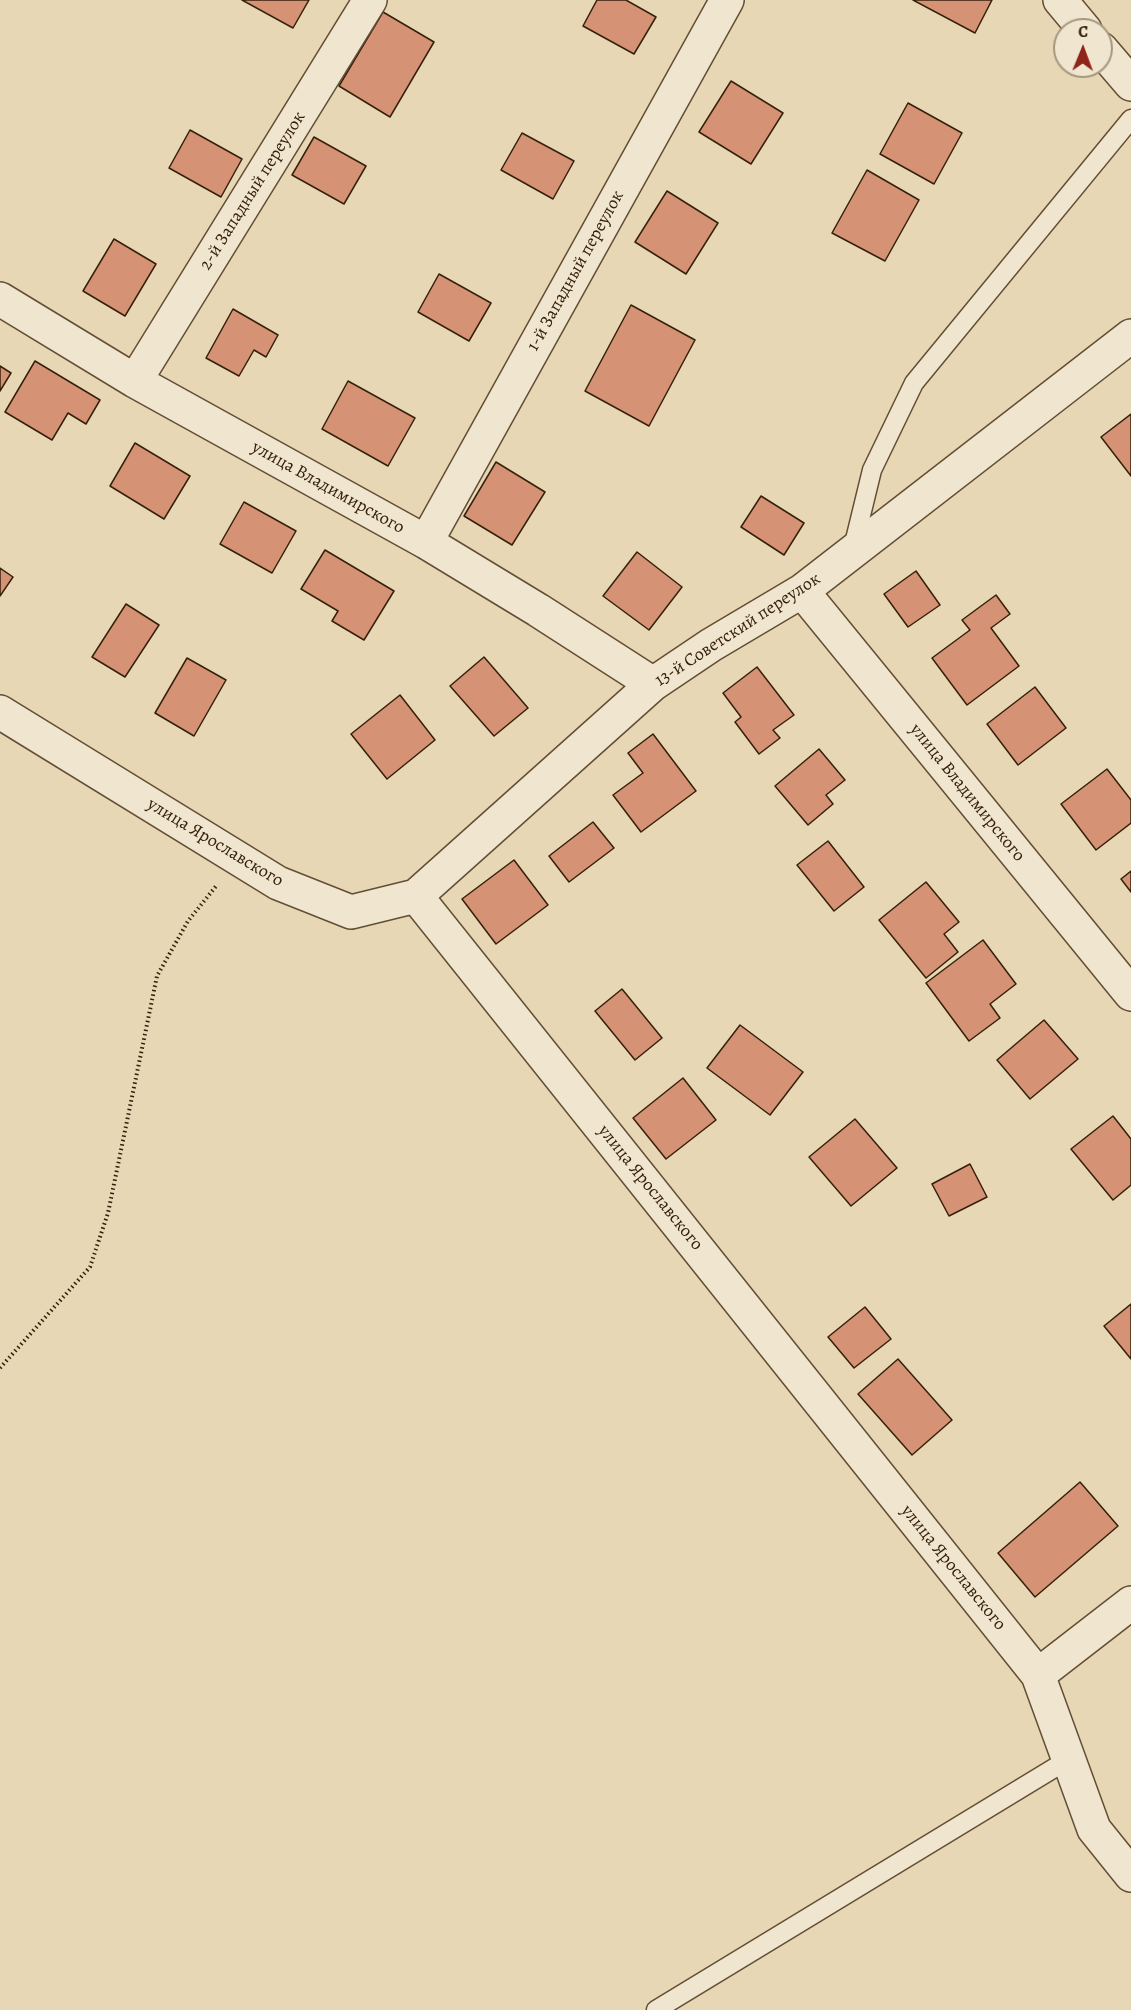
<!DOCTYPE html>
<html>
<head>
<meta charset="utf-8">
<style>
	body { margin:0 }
	#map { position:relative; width:1131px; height:2010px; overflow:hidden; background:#e8d7b5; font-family:Alegreya,serif }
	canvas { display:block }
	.north { position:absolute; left:1053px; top:18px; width:60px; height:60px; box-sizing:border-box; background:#f0e5cf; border:2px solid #a59780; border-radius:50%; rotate:1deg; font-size:16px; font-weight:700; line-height:24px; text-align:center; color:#35210a }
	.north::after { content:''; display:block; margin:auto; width:21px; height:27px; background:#8f2418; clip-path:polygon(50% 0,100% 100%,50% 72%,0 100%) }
</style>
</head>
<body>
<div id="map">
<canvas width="1131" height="2010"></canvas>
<div class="north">С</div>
</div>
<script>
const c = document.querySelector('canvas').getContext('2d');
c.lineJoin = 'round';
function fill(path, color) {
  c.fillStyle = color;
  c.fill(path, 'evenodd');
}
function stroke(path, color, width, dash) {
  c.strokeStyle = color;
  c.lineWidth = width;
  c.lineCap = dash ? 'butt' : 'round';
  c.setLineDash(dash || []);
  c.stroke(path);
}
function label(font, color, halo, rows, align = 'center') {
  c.font = font + ' Alegreya,serif';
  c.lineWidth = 4.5;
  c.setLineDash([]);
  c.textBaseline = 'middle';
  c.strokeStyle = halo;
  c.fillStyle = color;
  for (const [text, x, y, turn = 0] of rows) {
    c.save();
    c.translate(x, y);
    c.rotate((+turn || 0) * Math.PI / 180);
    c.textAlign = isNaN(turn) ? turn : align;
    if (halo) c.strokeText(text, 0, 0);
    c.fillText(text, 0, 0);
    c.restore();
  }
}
const building = new Path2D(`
	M242,0H309L293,28Z
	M597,0H626L656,17L634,54L583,26Z
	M913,0H992L975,33Z
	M383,12L434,42L390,117L339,86Z
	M731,81L783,113L751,164L699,132Z
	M908,103L962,133L934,184L880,154Z
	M190,130L242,159L221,197L169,168Z
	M522,133L574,161L553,199L501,170Z
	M314,137L366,166L344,204L292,175Z
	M867,170L919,200L885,261L832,233Z
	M667,191L718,223L686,274L635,242Z
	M114,239L156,264L125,316L83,291Z
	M439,274L491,303L469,341L418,312Z
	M631,305L695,340L649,426L585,391Z
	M233,309L278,335L266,357L254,350L239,376L206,358Z
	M35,361L100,400L86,424L68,413L52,440L5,412Z
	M0,366L11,373L0,391Z
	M348,381L415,418L388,466L322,429Z
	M1131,414V476L1101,437Z
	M135,443L190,476L164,519L110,486Z
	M496,462L545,492L512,545L464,516Z
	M761,496L804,523L784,555L741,527Z
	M244,502L296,531L272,573L220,544Z
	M325,550L394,591L364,640L332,621L338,611L301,589Z
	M637,552L682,587L649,630L603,596Z
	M0,568L13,577L0,596Z
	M916,571L940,605L908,627L884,594Z
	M996,595L1010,614L991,628L1019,666L967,705L932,658L970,630L962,620Z
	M126,604L159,625L125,677L92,657Z
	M484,657L528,708L494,736L450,686Z
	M187,658L226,680L194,736L155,713Z
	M757,667L794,715L773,730L780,738L759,754L735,722L741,717L723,693Z
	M1035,687L1066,728L1018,765L987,724Z
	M400,695L435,740L387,779L351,734Z
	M653,734L696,791L641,832L613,795L643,773L628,753Z
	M819,749L845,780L826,795L833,804L808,825L775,786Z
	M1107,769L1131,800V823L1096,850L1061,804Z
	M593,822L614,848L569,882L549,856Z
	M828,841L864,887L834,911L797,865Z
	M514,860L548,905L496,944L462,899Z
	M1131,871V892L1121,879Z
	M926,882L959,922L944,934L958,952L926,978L879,920Z
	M983,940L1016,984L990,1004L1000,1018L969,1041L926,983Z
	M622,989L662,1038L635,1060L595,1011Z
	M1044,1020L1078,1059L1030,1099L997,1060Z
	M740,1025L803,1072L770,1115L707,1068Z
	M683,1078L716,1120L666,1159L633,1118Z
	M1113,1116L1131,1139V1185L1113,1200L1071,1149Z
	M855,1119L897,1168L851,1206L809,1157Z
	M970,1164L987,1197L949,1216L932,1184Z
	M1131,1304V1359L1104,1326Z
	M865,1307L891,1339L854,1368L828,1337Z
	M898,1359L952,1420L912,1455L858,1394Z
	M1080,1482L1118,1526L1035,1597L998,1553Z`);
fill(building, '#d69275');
stroke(building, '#35210a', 1.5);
const lane = new Path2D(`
	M853,548L872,470L914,383L1131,119
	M656,2010L1069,1759`);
const street = new Path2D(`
	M1060,0L1085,30
	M1101,49L1131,84
	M0,299L135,381L426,542L538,610L653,684
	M135,381L370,0
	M426,542L727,0
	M802,591L1131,994
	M0,712L278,883L351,912L416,896L653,684L711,645L802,591L1131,336
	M416,896L1038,1675L1094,1829L1131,1875
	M1038,1675L1131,1603`);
stroke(lane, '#624e35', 21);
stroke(street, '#624e35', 36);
stroke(new Path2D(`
	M0,1368L90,1267L108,1213L157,976L188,921L217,885`), '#35210a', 4, [1.5, 3]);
stroke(lane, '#f0e5cf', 18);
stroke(street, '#f0e5cf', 33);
label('18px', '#35210a', '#f0e5cf', [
	["2-й Западный переулок",253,191,-58],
	["1-й Западный переулок",576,271,-61],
	["улица Владимирского",328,488,29],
	["13-й Советский переулок",738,630,-33],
	["улица Владимирского",967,793,51],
	["улица Ярославского",215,843,31],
	["улица Ярославского",650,1188,51],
	["улица Ярославского",953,1568,51]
]);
</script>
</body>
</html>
